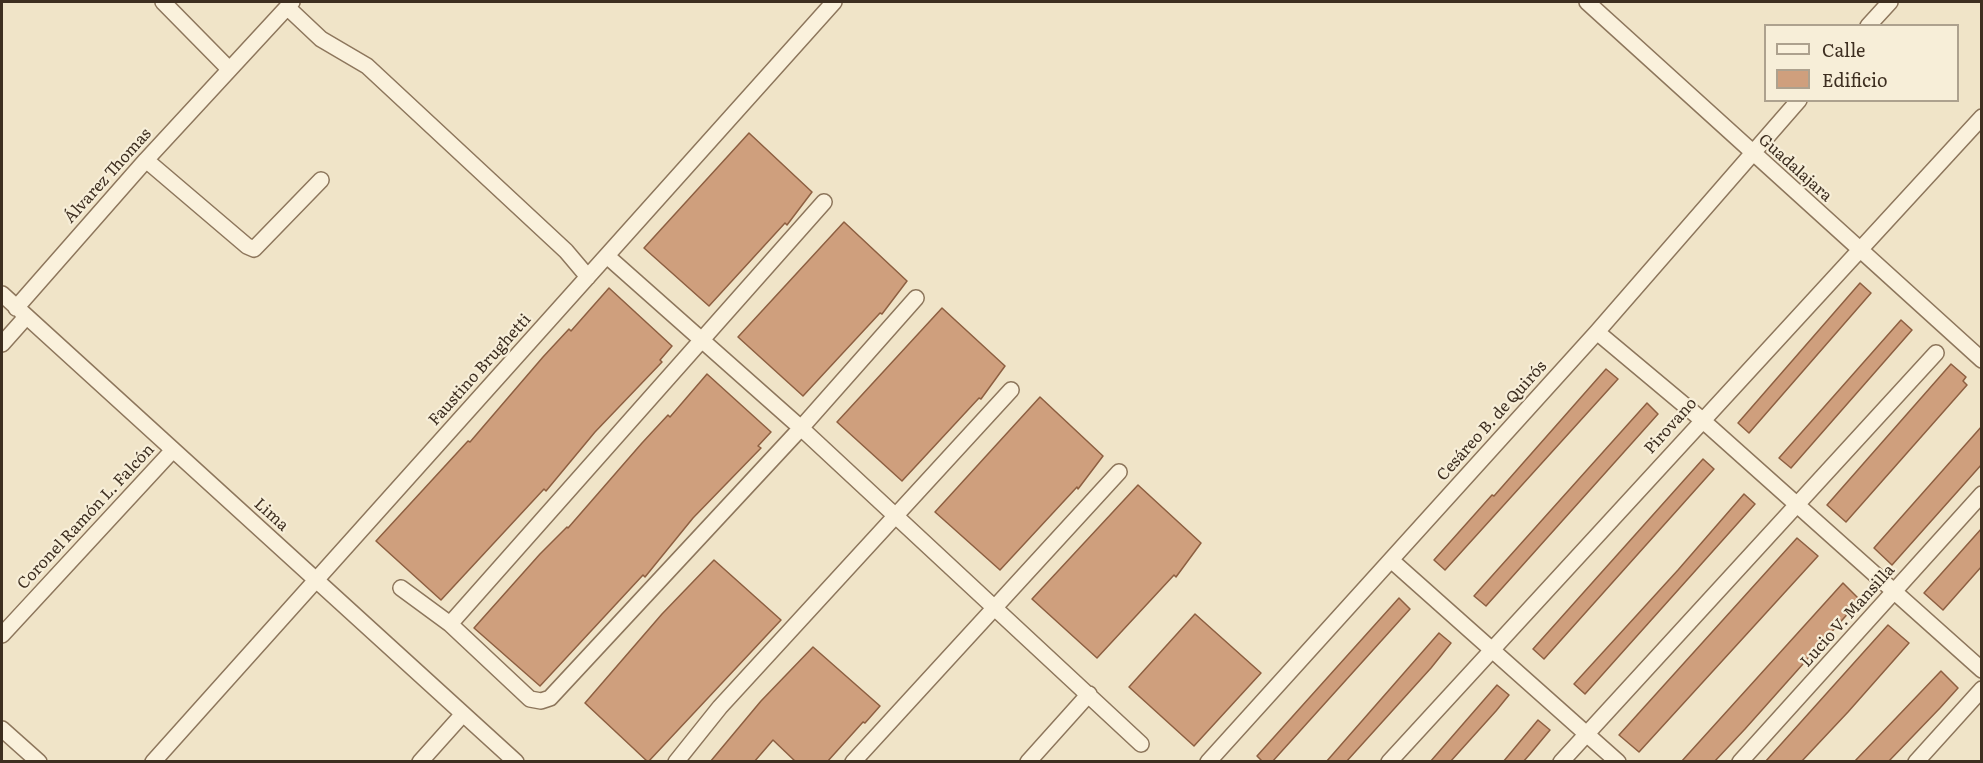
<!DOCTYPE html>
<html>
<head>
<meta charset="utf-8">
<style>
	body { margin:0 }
	#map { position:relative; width:1983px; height:763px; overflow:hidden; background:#f0e4c8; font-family:Literata,serif }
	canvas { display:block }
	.frame { position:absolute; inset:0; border:3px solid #3d2e20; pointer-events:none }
	.legend { position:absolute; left:1764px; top:24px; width:195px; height:78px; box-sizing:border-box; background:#f7eed8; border:2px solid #ada18e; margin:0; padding:8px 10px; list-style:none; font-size:18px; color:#3d2e20 }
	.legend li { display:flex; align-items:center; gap:12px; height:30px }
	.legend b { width:30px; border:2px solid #ada18e }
</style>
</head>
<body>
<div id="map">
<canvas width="1983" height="763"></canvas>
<div class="frame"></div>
<ul class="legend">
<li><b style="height:8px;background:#faf1dc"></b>Calle</li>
<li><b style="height:16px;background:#cf9f7d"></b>Edificio</li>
</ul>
</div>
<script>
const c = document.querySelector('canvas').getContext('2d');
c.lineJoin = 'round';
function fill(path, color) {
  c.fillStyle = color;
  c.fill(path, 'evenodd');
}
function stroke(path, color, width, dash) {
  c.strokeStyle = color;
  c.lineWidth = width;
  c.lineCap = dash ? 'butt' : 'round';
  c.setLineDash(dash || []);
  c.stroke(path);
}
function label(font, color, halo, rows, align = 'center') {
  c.font = font + ' Literata,serif';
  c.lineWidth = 4.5;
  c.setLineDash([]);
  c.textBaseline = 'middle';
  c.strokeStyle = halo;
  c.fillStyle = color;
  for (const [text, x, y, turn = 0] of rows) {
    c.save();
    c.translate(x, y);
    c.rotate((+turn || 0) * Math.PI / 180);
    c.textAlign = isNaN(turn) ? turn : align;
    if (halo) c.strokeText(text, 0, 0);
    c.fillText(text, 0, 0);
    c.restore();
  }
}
const building = new Path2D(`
	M749,133L812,192L787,225L785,223L709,306L644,248Z
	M844,222L907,281L882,314L880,313L803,396L738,337Z
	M1860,283L1871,293L1749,433L1738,423Z
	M609,288L672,346L660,360L662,362L595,432L546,491L544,489L441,600L376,541L468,441L470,442L543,357L569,329L571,331Z
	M942,308L1005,366L981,399L979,398L902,481L837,422Z
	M1901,320L1912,330L1791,468L1779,458Z
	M1951,364L1966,377L1963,381L1967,385L1846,522L1827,505Z
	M1606,369L1618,379L1445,570L1434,560L1492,495L1494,496Z
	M707,374L771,432L758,446L761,448L693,518L645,577L643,575L540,686L474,628L540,554L567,527L568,528L642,443L668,415L670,417Z
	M1040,397L1103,456L1078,489L1077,487L1000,570L935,512Z
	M1647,403L1658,414L1486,606L1474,596Z
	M1982,426V464L1892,565L1874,548Z
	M1703,459L1714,469L1544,659L1533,649Z
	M1138,485L1201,543L1176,577L1174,575L1097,658L1032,599Z
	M1744,494L1755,504L1585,694L1574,684L1678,570Z
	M1982,528V566L1943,610L1924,593Z
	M1797,538L1818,556L1639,752L1619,735Z
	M714,560L781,620L648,762L585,703L662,614Z
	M1843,583L1860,600L1745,729L1714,762H1681Z
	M1399,598L1410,609L1272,762H1263L1257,756Z
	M1195,614L1261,673L1194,746L1129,687Z
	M1888,625L1909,643L1848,712L1801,762H1765Z
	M1439,633L1451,643L1431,668L1346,762H1326Z
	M813,647L880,706L865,723L863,722L827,762H796L773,740L754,762H710L761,701Z
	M1941,671L1958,688L1940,708L1888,762H1854Z
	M1497,685L1509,695L1496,711L1450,762H1430Z
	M1538,720L1550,730L1530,754L1523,762H1503Z`);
fill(building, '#cf9f7d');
stroke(building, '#8d5f41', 1.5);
const street = new Path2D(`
	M163,2L229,69
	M1587,2L1982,360
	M287,7L321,39L367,66L566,251L588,277
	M1868,26L1890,2
	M146,160L247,246L254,249L321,180
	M607,256L801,428L1141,744
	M2,294L516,762
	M16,308L146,160L292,2
	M1597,332L1701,419L1982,670
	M2,344L26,317
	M1391,560L1618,762
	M401,588L450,624L530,699L541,701L550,698L801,428L916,298
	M450,624L824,202
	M2,635L173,450
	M2,729L39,762
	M153,762L834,2
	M420,762L463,714
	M676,762L720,707L1011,390
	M853,762L1119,472
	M1028,762L1089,694
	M1208,762L1597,332L1799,100
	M1389,762L1982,117
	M1561,762L1936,353
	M1740,762L1982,494
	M1916,762L1982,689`);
stroke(street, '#8d765c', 18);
stroke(street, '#faf1dc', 15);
label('16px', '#3d2e20', '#f7eed8', [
	["Guadalajara",1795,168,42],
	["Álvarez Thomas",108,176,-48],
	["Faustino Brughetti",480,370,-48],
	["Cesáreo B. de Quirós",1492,421,-48],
	["Pirovano",1671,426,-48],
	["Lima",271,515,42],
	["Coronel Ramón L. Falcón",86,517,-47],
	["Lucio V. Mansilla",1848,616,-48]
]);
</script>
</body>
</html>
